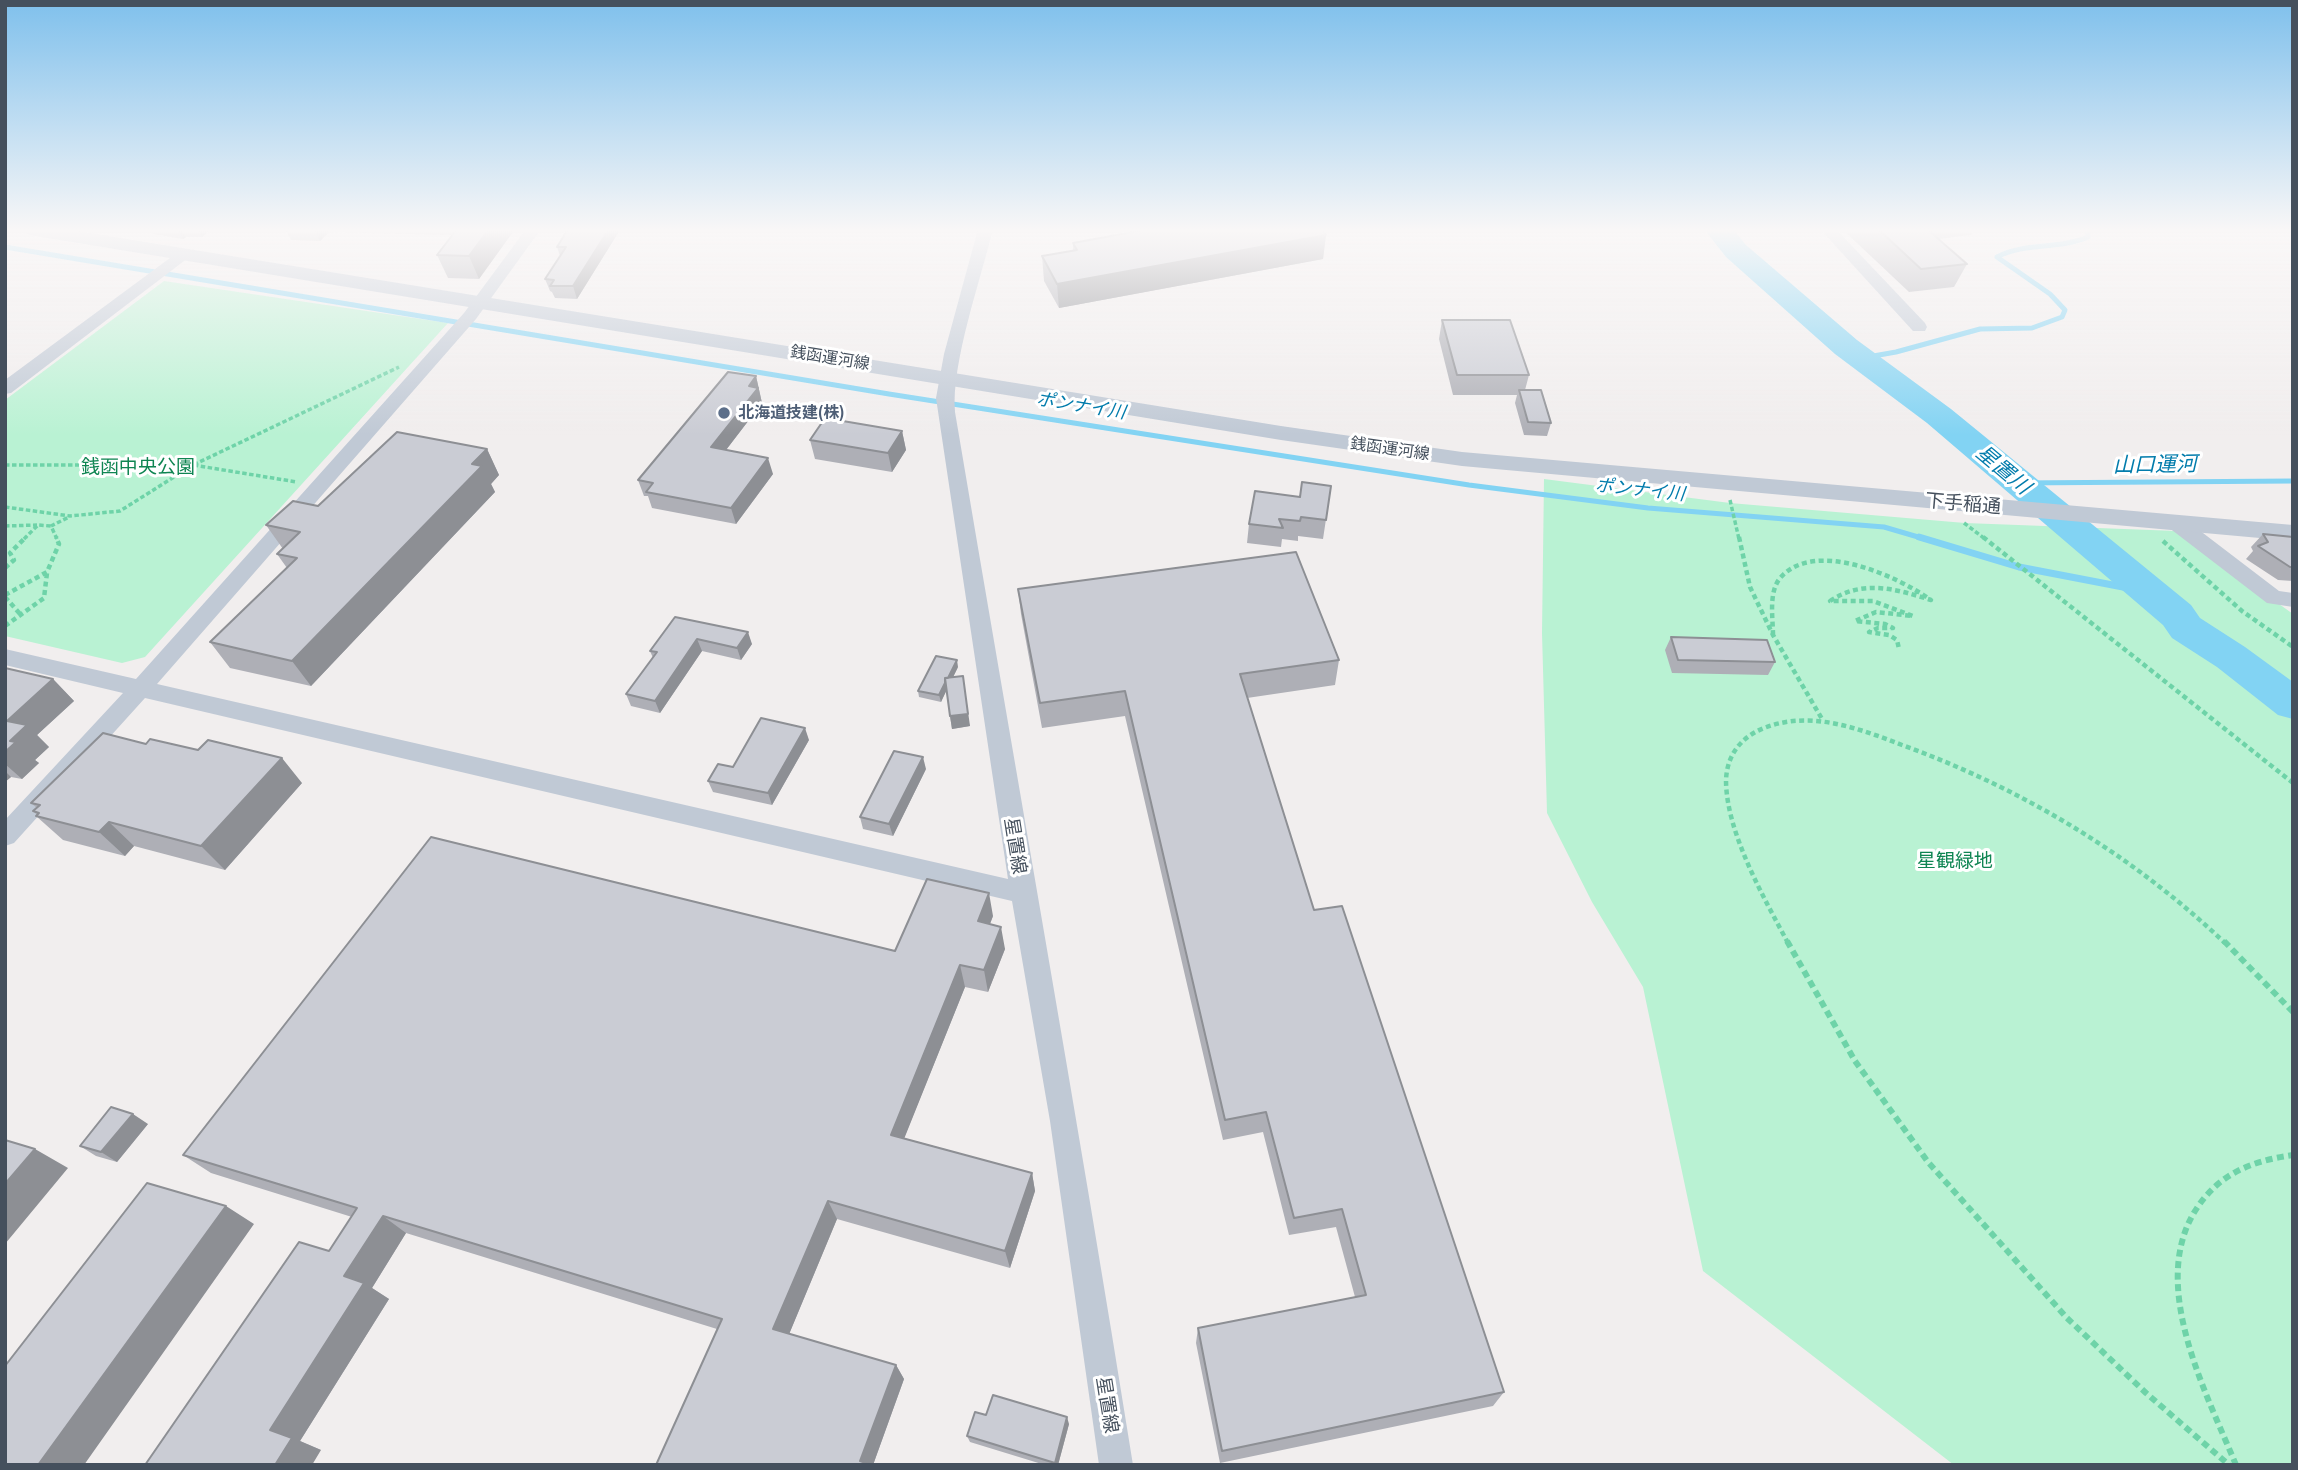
<!DOCTYPE html>
<html>
<head>
<meta charset="utf-8">
<style>
	body { margin:0 }
	#map { position:relative; width:2298px; height:1470px; overflow:hidden; background:#f1eeee; font-family:"Public Sans",sans-serif }
	canvas { display:block }
	.frame { position:absolute; inset:0; border:7px solid #45505d; pointer-events:none }
</style>
</head>
<body>
<div id="map">
<canvas width="2298" height="1470"></canvas>
<div class="frame"></div>
</div>
<script>
const c = document.querySelector('canvas').getContext('2d');
c.lineJoin = 'round';
function fill(path, color) {
  c.fillStyle = color;
  c.fill(path, 'evenodd');
}
function stroke(path, color, width, dash) {
  c.strokeStyle = color;
  c.lineWidth = width;
  c.lineCap = dash ? 'butt' : 'round';
  c.setLineDash(dash || []);
  c.stroke(path);
}
function label(font, color, halo, rows, align = 'center') {
  c.font = font + ' "Public Sans","Noto Sans JP",sans-serif';
  c.lineWidth = 6;
  c.setLineDash([]);
  c.textBaseline = 'middle';
  c.strokeStyle = halo;
  c.fillStyle = color;
  for (const [text, x, y, turn = 0] of rows) {
    c.save();
    c.translate(x, y);
    c.rotate((+turn || 0) * Math.PI / 180);
    c.textAlign = isNaN(turn) ? turn : align;
    if (halo) c.strokeText(text, 0, 0);
    c.fillText(text, 0, 0);
    c.restore();
  }
}
fill(new Path2D(`
	M164,281L448,323L145,657L122,663L5,636V400Z
	M1544,479L1730,503L1965,523L2177,531L2293,614V1465H1954L1703,1271L1643,987L1592,902L1547,813L1542,633Z`), '#b9f2d3');
stroke(new Path2D(`
	M5,247L889,394L1469,485L1648,508L1884,527L1925,539
	M1862,358L1896,352L1980,329L2032,328L2062,317L2065,310L2050,294L1997,257C2025,242 2058,250 2088,237L2087,229
	M2018,483L2293,481`), '#82d3f3', 5);
stroke(new Path2D(`
	M1919,537L2019,567L2149,592`), '#82d3f3', 7);
fill(new Path2D(`
	M1704,229H1733L1746,245L1857,340L1951,409L2191,605L2200,618L2245,647L2293,682V719L2278,715L2217,667L2172,638L2163,625L1927,423L1835,354L1726,257Z`), '#82d3f3');
stroke(new Path2D(`
	M5,465H193L399,367
	M1730,500L1739,539
	M5,507L70,516L120,511L193,465L297,482
	M1964,523L1985,539
	M5,526L37,525
	M24,539L38,525L51,526
	M57,539L51,526L69,517`), '#6ed3a8', 3.5, [4.5, 2.5]);
stroke(new Path2D(`
	M1739,537L1750,587L1773,635L1822,719
	M1983,537L2293,783
	M2163,541L2242,611L2293,647
	M5,568L14,560L10,553L26,537
	M5,595L47,572L59,544L56,537
	M5,597L21,615
	M5,626L44,598L47,573
	M1773,635C1773,618 1768,591 1781,577C1816,539 1897,576 1931,600C1896,589 1863,579 1830,601H1873L1913,616L1876,612L1855,621L1885,624L1893,628H1878L1869,632L1889,635L1897,640L1899,649
	M1788,943C1764,898 1726,832 1726,780C1727,755 1741,737 1764,728C1810,710 1858,728 1902,745C2023,789 2132,855 2225,943`), '#6ed3a8', 4.5, [5, 3.5]);
stroke(new Path2D(`
	M1787,941L1855,1061L1928,1162L2067,1318L2146,1393L2229,1465
	M2224,941L2293,1012
	M2236,1465C2206,1392 2149,1286 2195,1211C2218,1174 2251,1161 2293,1155`), '#6ed3a8', 6, [7, 4.5]);
fill(new Path2D(`
	M526,229H541L476,319L157,684L1008,879L936,398L944,354L978,229H993C981,279 951,363 955,412C1014,763 1077,1113 1133,1465H1099L1050,1121L1012,901L145,698L14,843L5,846V820L123,693L5,665V649L136,679L464,313Z
	M1820,229H1836L1925,323L1927,327L1925,331H1913Z
	M183,250L188,252L191,255L188,258L11,393L5,394V380L178,252Z
	M2175,516L2182,517L2279,591L2293,593V607L2267,603L2168,527L2165,522L2168,517Z`), '#c0c9d5');
fill(new Path2D(`
	M20,229H65L1281,426L1462,452L2293,525V541L1462,466L1281,440L29,235Z`), '#c0c9d5');
fill(new Path2D(`
	M150,229H211L202,237H186L183,239L153,234Z
	M285,229H515L479,279L448,278L437,255L453,235L329,232L320,241L291,240Z
	M1842,229H1974L1971,235L1938,239L1967,264L1954,287L1909,292Z
	M618,233L577,299L555,298L552,292L550,291L545,279L560,256L557,247Z
	M1326,235L1323,259L1059,308L1044,281L1042,256L1073,251V243Z
	M1442,320L1529,375L1525,390L1551,423L1547,436L1524,435L1515,403L1517,395H1453L1439,339Z
	M756,376L762,403L726,450L773,474L736,524L652,508L648,496H644L638,480Z
	M902,431L906,450L892,472L815,459L810,440Z
	M487,449L499,475L491,484L495,492L311,686L230,668L210,642L287,568L277,554L283,549L266,525L318,506Z
	M1331,486L1323,539L1298,536V541L1282,539L1281,547L1247,543L1249,524L1300,497Z
	M2263,534L2293,537V581L2278,580L2246,559L2253,551L2251,547Z
	M1018,589L1339,660L1335,685L1247,698L1314,910L1504,1392L1493,1406L1220,1463L1196,1343L1198,1328L1355,1297L1336,1227L1289,1235L1263,1132L1223,1140L1125,716L1042,728L1021,614Z
	M675,617L752,644L741,660L702,651L660,713L631,706L626,694L653,658L650,651Z
	M1671,637L1775,662L1768,675L1672,673L1665,650Z
	M958,667L953,677L970,726L952,729L946,690L941,702L919,697L918,691Z
	M5,668L53,679L74,701L37,735L49,747L35,760L39,763L22,779L11,777L5,782Z
	M809,740L772,805L713,792L708,781L733,767Z
	M926,769L893,836L863,829L860,817Z
	M302,783L225,870L134,846L125,856L63,840L36,816L37,815L33,811L37,808L31,803Z
	M993,916L990,924L1005,949L988,992L965,987L904,1138L1032,1173L1035,1191L1010,1268L837,1219L789,1334L896,1365L904,1379L873,1465L717,1329L406,1233L372,1288L389,1299L300,1441L321,1450L145,1465L329,1251L352,1217L211,1173L183,1155L895,951Z
	M148,1124L117,1162L96,1156L80,1146Z
	M986,1415L1069,1424L1058,1465H1045L970,1442L967,1436Z`), '#aeafb6');
fill(new Path2D(`
	M177,229H181L186,237L183,239Z
	M198,229H211L202,237Z
	M314,229H328L329,232L320,241Z
	M489,229H515L479,279L469,256Z
	M609,229H617L618,233L577,299L573,286Z
	M1326,235L1323,259L1059,308L1057,284Z
	M756,376L762,403L716,463L711,447L749,386Z
	M902,431L906,450L892,472L888,453Z
	M487,449L499,475L491,484L495,492L311,686L292,661Z
	M768,458L773,474L736,524L731,508Z
	M748,632L752,644L741,660L737,648Z
	M697,639L702,651L660,713L655,701Z
	M957,660L958,667L941,702L939,695Z
	M963,676L970,726L952,729L950,716Z
	M53,679L74,701L37,735L49,747L35,760L39,763L22,779L5,764V752L10,741L7,721Z
	M805,728L809,740L772,805L768,793Z
	M923,757L926,769L893,836L889,824Z
	M282,758L302,783L225,870L201,846Z
	M5,771L11,777L5,782Z
	M109,822L134,846L125,856L99,832Z
	M989,893L993,916L982,944L978,921Z
	M1001,927L1005,949L988,992L984,970Z
	M960,965L965,987L898,1154L891,1135Z
	M133,1114L148,1124L117,1162L101,1152Z
	M35,1149L68,1168L5,1244V1184Z
	M1032,1173L1035,1191L1010,1268L1005,1251Z
	M828,1201L837,1219L785,1344L773,1329Z
	M226,1206L254,1224L84,1465H38Z
	M383,1216L406,1233L372,1288L389,1299L300,1441L321,1450L312,1465H275L270,1430L344,1276Z
	M896,1365L904,1379L873,1465L860,1461Z
	M1067,1417L1069,1424L1058,1465H1056L1055,1463Z`), '#8d8f94');
const building = new Path2D(`
	M457,229H489L469,256L437,255Z
	M568,229H609L573,286H550L554,280L545,279L566,247H557Z
	M1149,229H1321L1326,235L1057,284L1042,256L1077,250L1073,243Z
	M1878,229H1927L1967,264L1921,269Z
	M1442,320H1510L1529,375H1457Z
	M728,372L756,376L749,386L758,388L711,447L768,458L731,508L646,492L653,483L638,480Z
	M1519,390H1541L1551,423L1528,422Z
	M825,418L902,431L888,453L810,440Z
	M397,432L487,449L472,464L482,466L292,661L210,642L297,558L277,554L300,532L266,525L293,501L318,506Z
	M1302,482L1331,486L1326,520L1301,517L1300,521L1279,519L1283,528L1249,524L1255,491L1300,497Z
	M2263,534L2293,537V567H2290L2258,546L2268,542Z
	M1296,552L1339,660L1240,674L1314,910L1342,906L1504,1392L1222,1451L1198,1328L1366,1295L1342,1209L1294,1218L1266,1112L1225,1120L1125,691L1040,703L1018,589Z
	M675,617L748,632L737,648L697,639L655,701L626,694L657,652L650,651Z
	M1671,637L1767,640L1775,662L1678,660Z
	M936,656L957,660L948,678H945V683L939,695L918,691Z
	M5,668L53,679L7,721L27,725L10,741L16,742L5,752Z
	M963,676L968,714L950,716L945,678Z
	M761,718L805,728L768,793L708,781L718,764L733,767Z
	M103,733L146,744L150,739L198,750L208,740L282,758L201,846L109,822L99,832L36,816L39,813L33,811L40,805L31,803Z
	M894,751L923,757L889,824L860,817Z
	M431,837L895,951L927,879L989,893L978,921L1001,927L984,970L960,965L891,1135L1032,1173L1005,1251L828,1201L773,1329L896,1365L860,1461L872,1465H656L722,1319L383,1216L344,1276L364,1283L270,1430L292,1438L275,1465H145L299,1242L329,1251L357,1208L183,1155Z
	M111,1107L133,1114L101,1152L80,1146Z
	M5,1140L35,1149L5,1184Z
	M147,1183L226,1206L38,1465H5V1366Z
	M993,1395L1067,1417L1055,1463L967,1436L975,1412L986,1415Z`);
fill(building, '#caccd4');
stroke(building, '#8d8f94', 2);
const sky = c.createLinearGradient(0, 0, 0, 435);
sky.addColorStop(0, '#7fc0ec');
sky.addColorStop(0.53, '#f9f7f7');
sky.addColorStop(1, '#f9f7f700');
c.fillStyle = sky;
c.fillRect(0, 0, 2298, 435);
for (const [x, y, r, color] of [
	[724,413,7,"#5c6f8a"]
]) {
  const dot = new Path2D();
  dot.arc(x, y, r, 0, 2 * Math.PI);
  c.fillStyle = color;
  c.fill(dot);
  stroke(dot, '#fff', 2.5);
}
label('16px', '#45505d', '#fff', [
	["銭函運河線",830,358,9],
	["銭函運河線",1390,449,8]
]);
label('bold 16px', '#4e5e75', '#fff', [
	["北海道技建(株)",738,413]
], 'left');
label('italic 18px', '#027cac', '#fff', [
	["ポンナイ川",1081,406,9],
	["ポンナイ川",1640,490,6]
]);
label('19px', '#0f8552', '#fff', [
	["銭函中央公園",138,467],
	["星観緑地",1955,861]
]);
label('19px', '#45505d', '#fff', [
	["下手稲通",1963,504,5],
	["星置線",1015,846,81],
	["星置線",1107,1405,81]
]);
label('italic 21px', '#027cac', '#fff', [
	["山口運河",2155,465,-1],
	["星置川",2003,470,40]
]);
</script>
</body>
</html>
